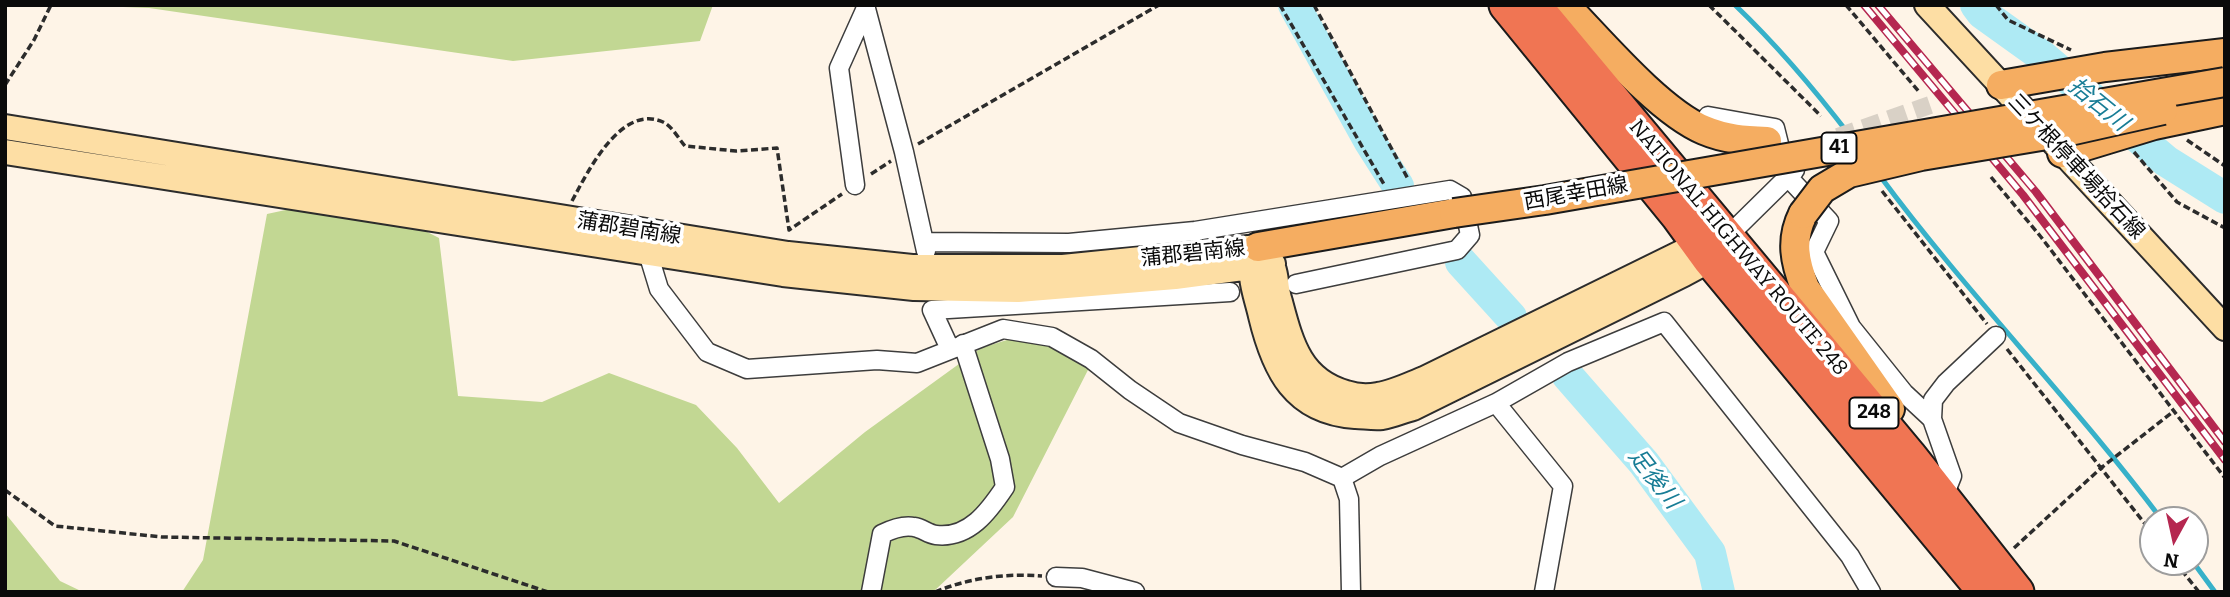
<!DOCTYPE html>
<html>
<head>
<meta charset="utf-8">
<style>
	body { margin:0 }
	#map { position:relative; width:2230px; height:597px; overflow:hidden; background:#fef4e7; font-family:Bitter,serif }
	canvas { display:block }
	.frame { position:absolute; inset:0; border:7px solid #0a0a0a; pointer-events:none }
	.north { position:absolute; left:2139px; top:506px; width:70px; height:70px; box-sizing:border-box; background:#fff; border:2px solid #9d9d9d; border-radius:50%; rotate:188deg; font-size:19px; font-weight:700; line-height:28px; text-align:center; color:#0a0a0a }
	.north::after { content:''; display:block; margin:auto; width:24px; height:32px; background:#b52750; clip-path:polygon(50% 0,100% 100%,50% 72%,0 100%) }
</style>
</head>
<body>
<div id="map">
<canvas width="2230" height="597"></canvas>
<div class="frame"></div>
<div class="north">N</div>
</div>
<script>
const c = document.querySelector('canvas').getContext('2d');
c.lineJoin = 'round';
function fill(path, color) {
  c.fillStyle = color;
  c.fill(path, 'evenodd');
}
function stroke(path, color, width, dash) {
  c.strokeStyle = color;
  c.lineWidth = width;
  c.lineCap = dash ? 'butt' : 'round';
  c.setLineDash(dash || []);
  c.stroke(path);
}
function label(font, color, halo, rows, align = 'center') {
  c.font = font + ' Bitter,"Noto Sans JP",serif';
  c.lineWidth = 7;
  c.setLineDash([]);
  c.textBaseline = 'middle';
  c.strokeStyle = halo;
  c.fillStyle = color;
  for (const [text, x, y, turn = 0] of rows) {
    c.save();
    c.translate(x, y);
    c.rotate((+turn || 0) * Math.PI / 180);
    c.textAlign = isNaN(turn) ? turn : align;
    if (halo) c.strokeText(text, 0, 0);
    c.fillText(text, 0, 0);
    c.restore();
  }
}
fill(new Path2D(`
	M71,5H713L700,41L513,61L149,8Z
	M355,195L439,238L458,396L542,402L609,373L696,405L737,448L779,503L865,432L981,348L1036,331L1089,368L1013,517L933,592H182L203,560L267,214Z
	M5,513L60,581L83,592H5Z`), '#c2d793');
stroke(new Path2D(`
	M1735,5C1778,46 1815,90 1851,137
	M1880,176C1968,295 2073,401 2162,520
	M2193,562L2215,592`), '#37b1c9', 5);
stroke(new Path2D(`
	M1294,5L1370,142L1398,186
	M1976,5L1982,13L2042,56L2166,161L2225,198
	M1461,262L1511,317
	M1568,376L1644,463L1710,553L1719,592`), '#aeeaf4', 32);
stroke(new Path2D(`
	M1838,137L1930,105`), '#d9d1c6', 18, [18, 9]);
const street = new Path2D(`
	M865,5L904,152L926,251
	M1708,116L1775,128L1787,176L1829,221L1814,252L1851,327L1904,393L1932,419
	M855,185L839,68L866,8
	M1728,236L1795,170
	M924,242L1069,243L1195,231L1450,190L1462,197L1470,235L1457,250L1296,284
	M648,253L659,289L707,352L747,369L877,360L917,363L1003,329L1052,337L1091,359L1130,390L1179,423L1242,445L1305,462L1342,478L1349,499L1351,592
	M950,349L932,310L1230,292
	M1496,403L1563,486L1544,592
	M1342,478L1380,456L1496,403L1568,362L1664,322L1850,556L1871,592
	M1946,501V491L1952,476L1932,419L1933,400L1946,383L1996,336
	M1056,577L1082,578L1135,592
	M871,592L882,534C892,529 904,525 914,527C922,528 928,534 936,535C969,539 989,511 1005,487L1000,459L963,344`);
const secondary = new Path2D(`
	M1927,5L2225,328
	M5,127L788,254L912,267H1063L1258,247
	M5,152L783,274L914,288L1018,290L1175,277L1273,264
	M1263,252C1280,271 1273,280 1280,302C1291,343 1300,380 1346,393C1355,396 1367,397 1378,395C1393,393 1409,385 1424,379L1699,244L1713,240
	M1255,254C1247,275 1256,294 1261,316C1274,370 1294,412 1355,416C1363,416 1373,418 1382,417C1392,415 1402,411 1413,408L1684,274L1710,260L1720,247`);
const primary = new Path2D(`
	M1565,5C1601,42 1659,111 1704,130C1725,139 1745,140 1767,141
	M2001,85L2105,67L2225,53
	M2062,153L2154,125L2225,110
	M1803,214C1790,240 1795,262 1805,288L1890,409
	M1258,247L1454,213`);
const highway = new Path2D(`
	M1506,5L1678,216L1710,260L1985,592
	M1534,5L1909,455L2017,592`);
stroke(street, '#3d3d3d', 21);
stroke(secondary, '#2c2c2c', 28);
stroke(primary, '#1b1b1b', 32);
stroke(highway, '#1b1b1b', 37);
stroke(new Path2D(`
	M1280,5L1385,186
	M1314,5L1408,179
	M1709,5L1821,116
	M1846,5L1920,93
	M1996,5L2008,20L2071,50
	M5,85L34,40L51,5
	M2187,140L2225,166
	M918,144L1159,5
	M2134,152L2177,202L2225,228
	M871,174L891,161
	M1991,177L2041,237L2225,478
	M1882,191L1987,324
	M572,201C587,173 621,103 663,122C672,126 678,138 685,146L736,151L777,148L789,230L842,194
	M2007,349L2153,534
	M5,490L55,526L162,537L394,541L548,592
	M2014,548L2101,468L2174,411
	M2175,562L2199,592
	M935,592C969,578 1005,573 1042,576`), '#2c2c2c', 3.5, [7, 3.5]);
stroke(street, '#fff', 18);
stroke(secondary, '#fddea4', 24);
stroke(primary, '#f5ad61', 28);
stroke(highway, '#f07553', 33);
const rail = new Path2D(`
	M1864,5L2023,195L2225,460
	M1878,5L2036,192L2225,442`);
stroke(rail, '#b52750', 8);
stroke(rail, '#fff', 5, [16]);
const primaryBridge = new Path2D(`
	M1454,213L1545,200L2225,82
	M1803,214L1822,189L1849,173L1921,156L2065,132L2163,110`);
stroke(primaryBridge, '#1b1b1b', 32, []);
stroke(primaryBridge, '#f5ad61', 28);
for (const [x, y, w] of [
	[1839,148,35],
	[1874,413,49]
]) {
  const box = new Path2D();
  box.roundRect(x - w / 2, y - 15.5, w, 31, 5);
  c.fillStyle = '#fff';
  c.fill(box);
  stroke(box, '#0a0a0a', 2);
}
label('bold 19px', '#0a0a0a', null, [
	["41",1839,148],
	["248",1874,413]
]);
label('21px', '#0a0a0a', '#fff', [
	["三ケ根停車場拾石線",2076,167,47],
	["西尾幸田線",1576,194,-10],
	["蒲郡碧南線",629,229,9],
	["NATIONAL HIGHWAY ROUTE 248",1738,248,50],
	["蒲郡碧南線",1193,254,-6]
]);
label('italic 23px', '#187d96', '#fff', [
	["拾石川",2098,105,39],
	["足後川",1654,479,52]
]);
</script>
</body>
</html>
